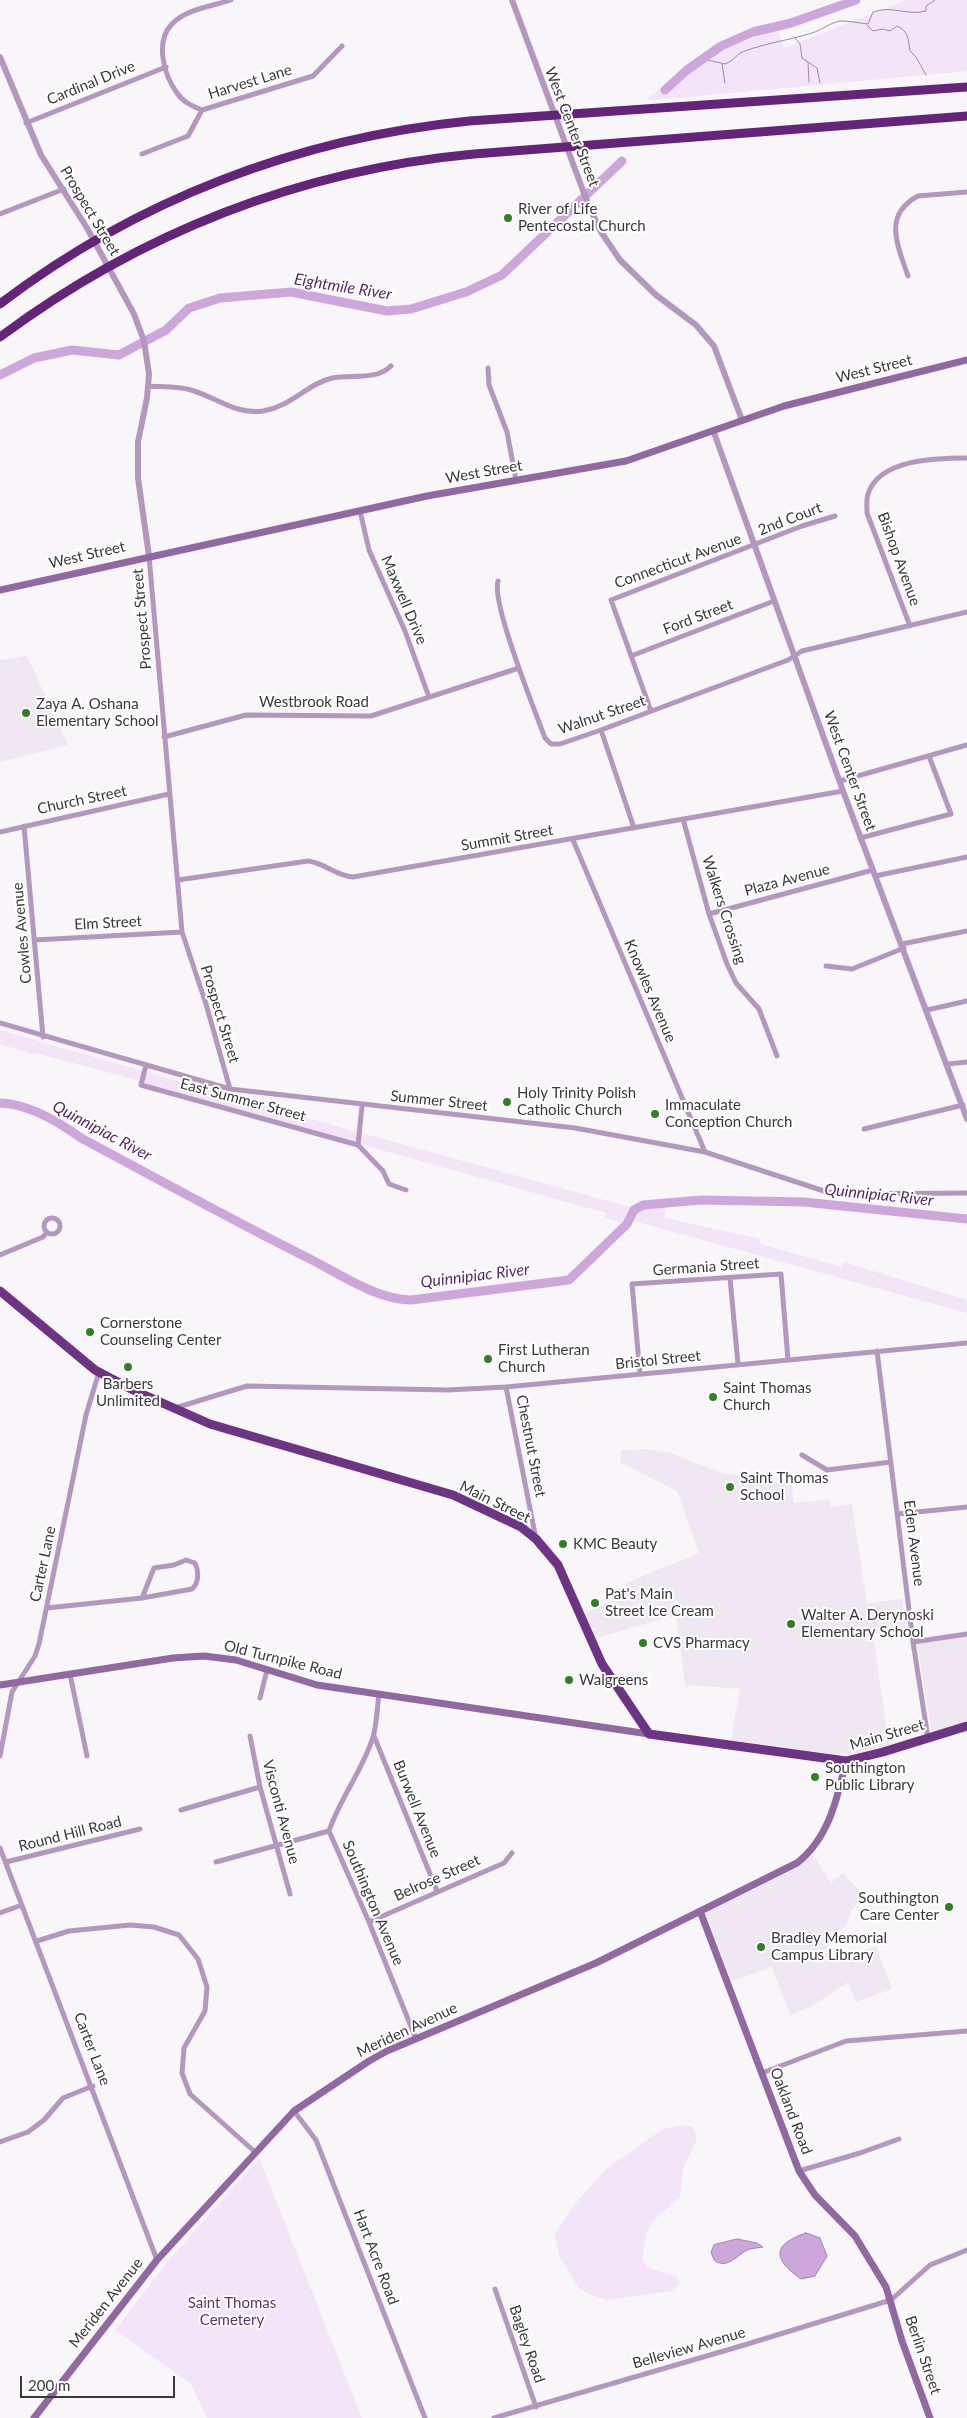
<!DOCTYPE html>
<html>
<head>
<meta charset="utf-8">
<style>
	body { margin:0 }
	#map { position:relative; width:967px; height:2418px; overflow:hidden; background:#f9f6fa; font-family:Lato,sans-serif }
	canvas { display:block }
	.scale { position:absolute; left:20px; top:2376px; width:155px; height:22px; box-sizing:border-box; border:2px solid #39383a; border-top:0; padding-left:6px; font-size:15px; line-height:18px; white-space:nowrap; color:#39383a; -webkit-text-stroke:4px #fff; paint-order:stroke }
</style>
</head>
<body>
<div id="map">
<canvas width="967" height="2418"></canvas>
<div class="scale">200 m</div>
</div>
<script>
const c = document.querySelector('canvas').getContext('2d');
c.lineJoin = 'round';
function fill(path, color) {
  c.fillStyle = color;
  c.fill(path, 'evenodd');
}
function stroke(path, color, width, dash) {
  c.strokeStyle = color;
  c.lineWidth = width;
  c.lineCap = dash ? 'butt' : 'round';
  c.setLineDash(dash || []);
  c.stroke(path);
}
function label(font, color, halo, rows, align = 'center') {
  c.font = font + ' Lato,sans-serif';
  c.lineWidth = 4;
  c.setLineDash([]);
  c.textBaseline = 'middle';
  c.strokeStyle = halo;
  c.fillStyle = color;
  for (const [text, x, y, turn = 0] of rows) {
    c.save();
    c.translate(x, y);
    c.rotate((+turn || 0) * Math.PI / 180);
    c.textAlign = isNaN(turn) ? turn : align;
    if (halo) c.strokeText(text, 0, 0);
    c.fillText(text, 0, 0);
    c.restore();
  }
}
fill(new Path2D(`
	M27,656L68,745L0,762V660Z
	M648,1449L671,1453L722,1473L776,1482L791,1480L794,1503L829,1499L831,1507L852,1504L867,1603L902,1599L907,1636L873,1633L889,1745L859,1753L832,1754L731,1740L740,1689L685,1685L676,1615L596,1638L584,1613L628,1594L624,1584L699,1553L677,1491L620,1462L621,1450Z
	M967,1634V1722L932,1734L917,1642Z
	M813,1855L831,1883L843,1873L864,1896L851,1911L847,1923L841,1931L831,1937L828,1949L840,1958L876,1946L892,1989L856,2002L848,1982L811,2007L790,2015L772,1967L732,1981L707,1915L709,1911L795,1869Z`), '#efe7f2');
fill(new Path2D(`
	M907,0H967V71L646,101L679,72L705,57L777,28L784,48Z
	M0,1030L357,1132L355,1143L139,1084L140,1081L36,1053L35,1055L0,1044Z
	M361,1133L641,1210L642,1205L654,1204L655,1208L665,1207V1218L761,1239L760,1244L842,1267L844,1262L967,1300V1313L645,1224L630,1220L626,1224L605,1218L606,1213L360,1144Z
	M685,2125L693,2127L697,2139L683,2169L680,2197L654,2220L647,2231L642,2260L647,2267L676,2277L679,2281V2285L671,2291L606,2300L586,2293L578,2287L559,2255L555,2234L575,2204L606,2169L663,2129Z
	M259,2158L362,2418H207L191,2384L115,2330L168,2261Z`), '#f3e4f8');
const water = new Path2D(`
	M806,2233L820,2238L827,2256L815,2276L801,2279C774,2260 770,2245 806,2233Z
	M737,2239L757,2243L763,2247C759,2248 754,2248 750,2249C738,2253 728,2271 714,2260L711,2252L714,2245Z`);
fill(water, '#cda6dc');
stroke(water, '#a185ab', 1);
stroke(new Path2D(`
	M867,25L873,31L883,29L890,31L897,26C909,31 908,40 910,51L916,57L926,75
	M794,37L800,44L802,58L817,68L820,83
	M703,59L725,64C734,61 737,53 745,51C767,43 789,40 812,33C822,30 831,22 841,21C851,21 858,23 868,24L873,12C892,5 907,16 926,11V6L935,0
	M808,63L809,82
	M722,64L725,83`), '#a185ab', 1);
stroke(new Path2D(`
	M665,90L687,70L721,46L753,32L791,23L856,0
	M0,375L34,358L72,350L119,355L166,330L189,308L220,298L291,292L387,311L411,309L466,292L502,275L622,161
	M0,1103C29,1104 59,1122 81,1138C156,1178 230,1219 306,1257C339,1273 374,1299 411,1300L569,1280L627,1224L634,1210L643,1205L701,1200L804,1202L967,1219`), '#cda6dc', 9);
stroke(new Path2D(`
	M231,0C213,6 185,9 171,25C155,43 164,75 177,93C183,102 192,106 202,110L313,76L342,46
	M26,123L166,67
	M142,154L188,136L202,110
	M0,214L64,189
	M908,276C898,246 882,215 918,196L967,192
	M488,368L489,385L507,432L516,480
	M149,386C162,387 178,386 191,390C216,397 235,415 263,411C292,406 307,384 332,378C351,374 376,381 391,366
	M360,511L369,550L405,631L429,697
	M149,556L182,932L206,1004L230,1089
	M498,581C491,602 535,711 545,738L551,744H560L601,730L788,660L802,651L967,612
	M910,626L867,513C867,507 866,500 868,494C879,459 936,458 967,458
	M631,656L774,601
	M651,711L611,600L802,526L835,516
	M601,730L634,828
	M164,737L246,715L371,716L519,668
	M840,781L967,745
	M683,819L709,914L727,964L736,983L759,1009L777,1056
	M24,826L43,1037
	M0,832L169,794
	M860,838L951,814L929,756
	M573,840L705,1152
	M875,876L967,857
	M178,880L308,861C325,863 336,876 353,877L843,791
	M709,914L873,870
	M35,940L182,932
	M902,944L967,931
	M826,966L852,969L904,948
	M927,1010L967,1001
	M0,1023L230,1089L575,1128L705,1152L827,1192L844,1194L967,1193
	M948,1064L967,1062
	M146,1065L141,1085L358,1145L383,1171L389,1184L406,1190
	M864,1129L963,1105
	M358,1145L362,1106
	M44 1226a8 8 0 1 1 16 0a8 8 0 1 1-16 0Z
	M0,1255L43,1237L47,1232
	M730,1278L738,1364
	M877,1351L913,1642L928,1738
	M640,1374L632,1284L781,1274L788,1360
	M506,1387L536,1539
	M175,1408L247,1386L448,1390L506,1387L967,1343
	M802,1455L827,1470L891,1462
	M897,1514L967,1507
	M47,1608L142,1598L192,1589C199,1583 199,1571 195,1563L186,1560L174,1565L154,1568L142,1598
	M913,1642L967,1634
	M70,1674L87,1756
	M379,1694C377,1708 377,1724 373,1737C363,1770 340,1798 329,1831L369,1922L416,2039
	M260,1698L267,1670
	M250,1736L260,1787L290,1894
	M374,1736L437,1891
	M0,1756L12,1692L35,1656L39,1644L86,1415L99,1372
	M181,1810L260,1787
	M0,1848L157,2260
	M6,1862L140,1829
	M216,1862L329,1831
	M0,1913L22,1905
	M369,1922L504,1863L512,1853
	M37,1941L69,1931L130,1925L154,1927L179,1935L198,1959L207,1987L205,2011L184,2048L182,2073L190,2094L255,2152
	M762,2073L846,2041L967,2031
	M294,2111L316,2140L425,2418
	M0,2142L28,2132L44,2120L63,2098L93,2086
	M799,2171L860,2153L899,2139
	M495,2289L536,2407
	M494,2418L741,2346L891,2300L930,2265L967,2250`), '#b497bf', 5);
stroke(new Path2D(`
	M512,0L588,204L601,232L620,260L656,295L696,325L714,346L742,420
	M0,57L41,155L87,228L134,314L144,341L149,374L147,398L138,442V478L149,556
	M713,430L843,791L967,1119`), '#b497bf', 6);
stroke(new Path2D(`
	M0,590L427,496L626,461L784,406L967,360
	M0,1685L173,1658L204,1656L236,1660L317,1685L649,1734
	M700,1911L799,2171L815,2195L855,2236L886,2287L902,2341L930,2418
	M34,2418L157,2260L294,2111L369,2061L387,2051L596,1963L797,1863C829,1838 837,1799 846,1761`), '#9268a2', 7);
stroke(new Path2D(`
	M0,1291L95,1370L133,1390L210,1424L453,1495L521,1527L536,1539L558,1565L602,1664L649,1734L846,1761L883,1752L967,1726`), '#6e3484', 9);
stroke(new Path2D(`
	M0,304C136,200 299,138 469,121L967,87
	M0,337C140,233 300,170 474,154L967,116`), '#64247a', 9);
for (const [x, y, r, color] of [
	[508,218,5,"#317e27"],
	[26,713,5,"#317e27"],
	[507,1102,5,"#317e27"],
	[655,1114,5,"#317e27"],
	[90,1332,5,"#317e27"],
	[488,1359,5,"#317e27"],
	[128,1367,5,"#317e27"],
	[713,1397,5,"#317e27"],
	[730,1487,5,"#317e27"],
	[563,1544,5,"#317e27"],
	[595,1603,5,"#317e27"],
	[791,1624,5,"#317e27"],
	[643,1643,5,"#317e27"],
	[569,1680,5,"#317e27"],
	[815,1777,5,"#317e27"],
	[949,1907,5,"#317e27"],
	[761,1947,5,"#317e27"]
]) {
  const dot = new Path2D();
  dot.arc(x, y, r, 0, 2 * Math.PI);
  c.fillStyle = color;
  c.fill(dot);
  stroke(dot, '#fff', 2);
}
label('15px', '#39383a', '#fff', [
	["Harvest Lane",250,82,-17],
	["Cardinal Drive",91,83,-22],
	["West Center Street",572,127,69],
	["Prospect Street",90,211,59],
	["West Street",874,369,-14],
	["West Street",484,472,-10],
	["2nd Court",790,519,-21],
	["West Street",87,555,-13],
	["Bishop Avenue",899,559,70],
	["Connecticut Avenue",678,561,-20],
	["Maxwell Drive",404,600,67],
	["Ford Street",698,617,-21],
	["Prospect Street",142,619,-95],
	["Westbrook Road",314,702],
	["Walnut Street",602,715,-19],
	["West Center Street",850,771,70],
	["Church Street",82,800,-12],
	["Summit Street",507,838,-10],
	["Plaza Avenue",787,880,-15],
	["Walkers Crossing",724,910,72],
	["Elm Street",108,923,-3],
	["Cowles Avenue",22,933,-95],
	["Knowles Avenue",650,991,67],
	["Prospect Street",220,1014,73],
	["East Summer Street",243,1100,15],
	["Summer Street",439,1101,6],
	["Germania Street",706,1267,-4],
	["Bristol Street",658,1360,-6],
	["Chestnut Street",531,1446,79],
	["Main Street",495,1502,26],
	["Eden Avenue",914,1543,83],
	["Carter Lane",43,1564,-78],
	["Old Turnpike Road",283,1660,14],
	["Main Street",887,1735,-16],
	["Burwell Avenue",417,1809,68],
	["Visconti Avenue",281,1812,75],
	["Round Hill Road",70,1834,-14],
	["Belrose Street",437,1878,-24],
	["Southington Avenue",373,1903,67],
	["Meriden Avenue",407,2030,-25],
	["Carter Lane",92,2049,69],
	["Oakland Road",791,2111,69],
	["Hart Acre Road",376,2257,69],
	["Meriden Avenue",106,2303,-52],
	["Bagley Road",527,2344,71],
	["Belleview Avenue",689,2348,-16],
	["Berlin Street",923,2355,71]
]);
label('15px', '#39383a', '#fff', [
	["River of Life",518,209],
	["Pentecostal Church",518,226],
	["Zaya A. Oshana",36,704],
	["Elementary School",36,721],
	["Holy Trinity Polish",517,1093],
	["Catholic Church",517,1110],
	["Immaculate",665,1105],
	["Conception Church",665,1122],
	["Cornerstone",100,1323],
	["Counseling Center",100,1340],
	["First Lutheran",498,1350],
	["Church",498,1367],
	["Barbers",128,1384,"center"],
	["Unlimited",128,1401,"center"],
	["Saint Thomas",723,1388],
	["Church",723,1405],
	["Saint Thomas",740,1478],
	["School",740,1495],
	["KMC Beauty",573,1544],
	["Pat's Main",605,1594],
	["Street Ice Cream",605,1611],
	["Walter A. Derynoski",801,1615],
	["Elementary School",801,1632],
	["CVS Pharmacy",653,1643],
	["Walgreens",579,1680],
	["Southington",825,1768],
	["Public Library",825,1785],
	["Southington",939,1898,"right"],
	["Care Center",939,1915,"right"],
	["Bradley Memorial",771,1938],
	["Campus Library",771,1955]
], 'left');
label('15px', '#613273', '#fff', [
	["Saint Thomas",232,2303],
	["Cemetery",232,2320]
]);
label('italic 16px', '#582969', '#fff', [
	["Eightmile River",343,287,9],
	["Quinnipiac River",102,1131,28],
	["Quinnipiac River",879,1195,6],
	["Quinnipiac River",475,1276,-7]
]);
</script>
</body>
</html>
